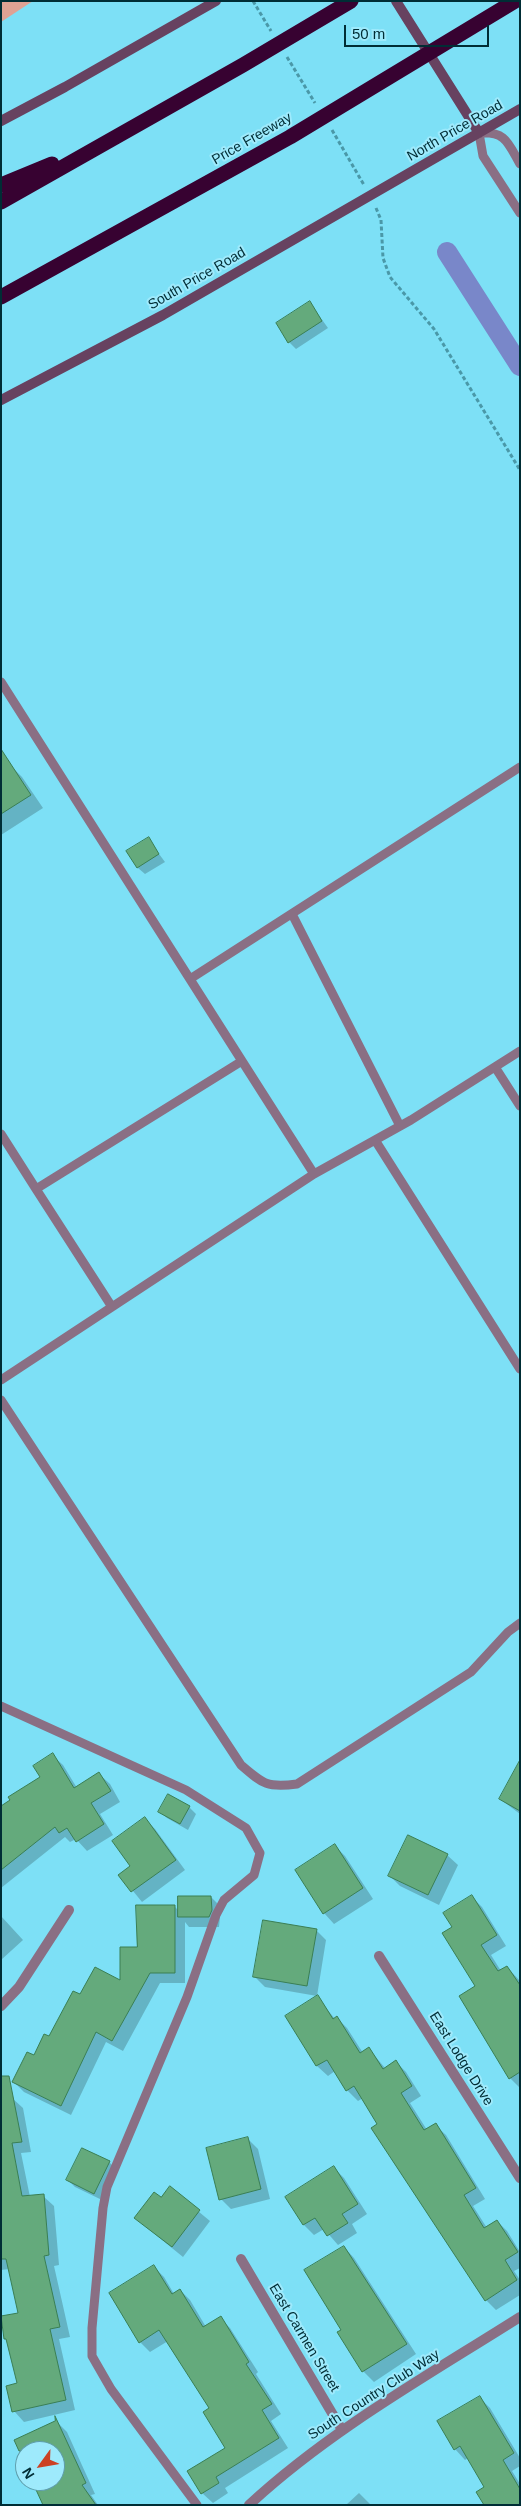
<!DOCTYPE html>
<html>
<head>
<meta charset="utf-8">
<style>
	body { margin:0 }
	#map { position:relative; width:521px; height:2506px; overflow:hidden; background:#7de0f6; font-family:Arial,sans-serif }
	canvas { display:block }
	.frame { position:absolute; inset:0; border:2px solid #002d35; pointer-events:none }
	.north { position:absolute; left:15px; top:2441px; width:50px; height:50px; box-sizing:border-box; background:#9eeafc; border:1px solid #5f9eac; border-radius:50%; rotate:238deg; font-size:14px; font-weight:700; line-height:20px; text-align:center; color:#002d35 }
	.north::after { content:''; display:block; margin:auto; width:18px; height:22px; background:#cc4123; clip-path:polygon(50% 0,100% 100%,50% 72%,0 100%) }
	.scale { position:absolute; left:344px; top:25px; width:145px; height:22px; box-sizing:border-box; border:2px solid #002d35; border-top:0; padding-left:6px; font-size:15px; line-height:18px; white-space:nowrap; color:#002d35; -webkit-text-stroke:4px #9eeafc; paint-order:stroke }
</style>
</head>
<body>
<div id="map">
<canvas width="521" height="2506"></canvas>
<div class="frame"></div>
<div class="north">N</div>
<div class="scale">50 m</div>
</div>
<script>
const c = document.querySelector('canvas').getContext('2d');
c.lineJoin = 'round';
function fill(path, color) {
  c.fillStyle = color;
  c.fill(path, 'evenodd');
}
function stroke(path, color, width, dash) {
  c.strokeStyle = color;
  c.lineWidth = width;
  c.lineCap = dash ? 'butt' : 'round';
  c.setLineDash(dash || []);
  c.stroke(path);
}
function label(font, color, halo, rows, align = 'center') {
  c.font = font + ' Arial,sans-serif';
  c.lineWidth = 4;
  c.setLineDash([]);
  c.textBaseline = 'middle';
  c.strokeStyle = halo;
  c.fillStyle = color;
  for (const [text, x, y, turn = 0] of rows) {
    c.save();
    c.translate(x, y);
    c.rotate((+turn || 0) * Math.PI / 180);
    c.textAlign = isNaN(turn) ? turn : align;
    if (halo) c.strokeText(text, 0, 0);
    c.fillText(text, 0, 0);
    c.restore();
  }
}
fill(new Path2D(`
	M1,1H33L1,22Z`), '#dfa294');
fill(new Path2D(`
	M310,303L328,328L296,349L289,342Z
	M1,763L9,764L22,777L43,808L1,835Z
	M148,839L165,862L145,874L138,868Z
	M52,1755L63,1765L77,1788L99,1774L110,1784L120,1802L100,1814L113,1835L87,1851L76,1839L70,1842L65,1837L1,1888V1808L42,1778Z
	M520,1763V1814L500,1799Z
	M189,1807L196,1814L188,1830L167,1818L160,1812Z
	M145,1819L155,1829L185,1870L142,1902L120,1875L132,1866Z
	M335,1846L345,1856L373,1899L334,1924L324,1913Z
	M447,1855L458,1865L439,1905L400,1886L390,1876Z
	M211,1897L221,1907L219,1927H189L185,1922V1983H160L123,2051L106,2042L71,2115L24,2092L14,2082L80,1996L121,1983L138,1949L174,1906L179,1911Z
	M472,1897L482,1907L506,1946L491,1955L501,1971L507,1967L520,1981V2088L510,2078L454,1928Z
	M1,1916L23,1940L1,1960Z
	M316,1930L326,1940L317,1996L265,1987L254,1976Z
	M317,1997L335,2019L337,2018L347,2028L363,2053L369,2049L385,2068L396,2062L406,2072L421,2096L410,2103L427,2130L435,2125L446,2135L485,2199L473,2206L487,2228L497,2221L507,2231L520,2252V2268L514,2271L520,2280V2295L496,2310L486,2300L363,2098L358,2101L347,2090L335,2071L328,2076L317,2066L286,2016Z
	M12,2098L23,2108L31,2152L21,2153L30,2197L43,2196L54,2206L59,2265L54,2266L70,2337L59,2339L75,2410L24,2422L14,2411L18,2384L1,2319L20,2314L10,2269L1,2270V2100Z
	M248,2139L258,2149L270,2199L231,2209L221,2199Z
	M109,2162L116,2169L102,2200L75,2187L68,2180Z
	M334,2168L344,2178L367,2214L352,2224L357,2233L338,2245L324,2229L314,2235L304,2225L287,2197Z
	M170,2188L210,2221L183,2257L135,2218L161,2199Z
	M344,2247L354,2258L416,2354L374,2382L363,2371L338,2333L343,2330Z
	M154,2267L164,2277L174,2294L180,2290L190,2300L206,2327L220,2318L230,2328L258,2372L256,2374L281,2414L271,2421L288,2448L225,2488L228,2493L213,2503L202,2493L227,2448L211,2408L168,2341L150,2352L140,2342Z
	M480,2398L490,2408L520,2458V2466L512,2471L520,2484V2505L486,2488L468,2458L465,2460L455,2449L439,2422Z
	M57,2422L67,2432L95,2494L91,2495L98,2505H44L34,2481H55V2451H25V2462L15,2441Z
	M359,2493L371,2505H346Z`), '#0003');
stroke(new Path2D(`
	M447,252L520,366`), '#7987c9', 20);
const building = new Path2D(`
	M310,301L322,321L288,343L276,323Z
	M1,749L31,795L1,814Z
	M149,837L159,854L137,868L126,851Z
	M53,1753L74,1788L99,1772L111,1791L91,1803L104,1824L76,1842L67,1828L59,1833L55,1827L1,1870V1806L10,1800L8,1797L40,1777L33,1766Z
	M520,1760V1811L499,1799Z
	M168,1794L190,1806L180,1824L158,1812Z
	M145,1817L176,1860L131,1892L118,1875L130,1866L112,1841Z
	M408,1835L448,1854L428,1895L388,1876Z
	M335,1844L363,1888L323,1914L295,1870Z
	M472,1895L497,1935L481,1945L498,1971L507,1966L520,1985V2072L509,2079L459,1996L475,1986L442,1933L452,1927L443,1913Z
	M178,1896H211L212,1910L209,1917H178Z
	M136,1905H175V1973H150L112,2041L96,2032L61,2106L12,2082L27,2052L34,2055L44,2034L49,2036L73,1991L80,1994L95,1967L120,1980V1947H137Z
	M263,1920L317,1929L307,1986L253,1977Z
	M318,1995L333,2019L337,2016L360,2053L369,2047L383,2069L396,2060L412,2086L401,2093L424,2130L436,2123L476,2188L464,2195L484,2228L497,2220L518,2252L505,2260L517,2280L485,2301L371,2128L377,2124L354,2086L346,2091L327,2060L316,2066L285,2016Z
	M1,2076H9L22,2142L12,2143L22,2196L44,2194L49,2255L44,2256L60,2327L50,2329L66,2400L12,2412L6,2386L17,2383L6,2339H4L1,2316L18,2313L6,2259H1Z
	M248,2137L261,2189L219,2200L206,2148Z
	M82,2148L110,2161L94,2194L66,2180Z
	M334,2166L358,2204L342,2214L348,2223L327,2236L315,2218L303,2225L285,2197Z
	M170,2186L200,2210L172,2247L134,2218L154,2192L161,2197Z
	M344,2246L407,2344L362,2372L337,2332L341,2330L304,2270Z
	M154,2265L172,2294L180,2289L203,2327L221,2316L249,2362L246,2364L272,2404L262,2410L279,2438L216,2477L219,2483L201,2494L187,2471L225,2448L203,2412L209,2408L159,2330L139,2343L109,2293Z
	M480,2396L514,2453L503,2460L520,2489V2505H484L476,2492L484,2487L460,2446L454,2450L437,2421Z
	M55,2416L86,2483L82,2485L96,2505H43L32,2481H55V2451H19L14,2440L55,2421Z`);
fill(building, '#64aa7c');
stroke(building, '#3a7e53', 1);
stroke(new Path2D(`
	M253,1L271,31
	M287,57L315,103
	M332,130L364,185
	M376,208L381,220L383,258L390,277L434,329L520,470`), '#4a98a8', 3, [4, 2.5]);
stroke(new Path2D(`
	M520,164C508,143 506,131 479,133L483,156L520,213
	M1,682L242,1061L36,1189L1,1134
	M292,914L400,1126
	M190,979L520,767
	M495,1067L520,1106
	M375,1140L520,1369
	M314,1174L411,1120L520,1051
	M36,1189L112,1307
	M1,1380L314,1174L242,1061
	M1,1400L241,1765C263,1784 267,1788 297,1784L471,1672L508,1632L520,1623
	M1,1706L186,1790L246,1828L260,1853L254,1875L224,1900L216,1915L187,1997L107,2187L103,2208L92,2328V2356L111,2389L197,2505`), '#8a6f84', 9);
stroke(new Path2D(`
	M379,1956L520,2178
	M1,2006L19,1987L69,1910
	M241,2259L342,2430
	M249,2505C330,2430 427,2376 520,2317`), '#8a6f84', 10);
stroke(new Path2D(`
	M396,1L479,133
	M1,121L65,87L216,1
	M1,400L163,315L520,109`), '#674260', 10);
stroke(new Path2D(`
	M1,185L52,164
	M1,202L243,65L351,1
	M1,297L290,137L515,1`), '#370231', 15);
label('14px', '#002d35', '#9eeafc', [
	["North Price Road",455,131,-30],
	["Price Freeway",252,139,-30],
	["South Price Road",197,279,-30],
	["East Lodge Drive",461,2059,58],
	["East Carmen Street",304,2338,59],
	["South Country Club Way",374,2395,-33]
]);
</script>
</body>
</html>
